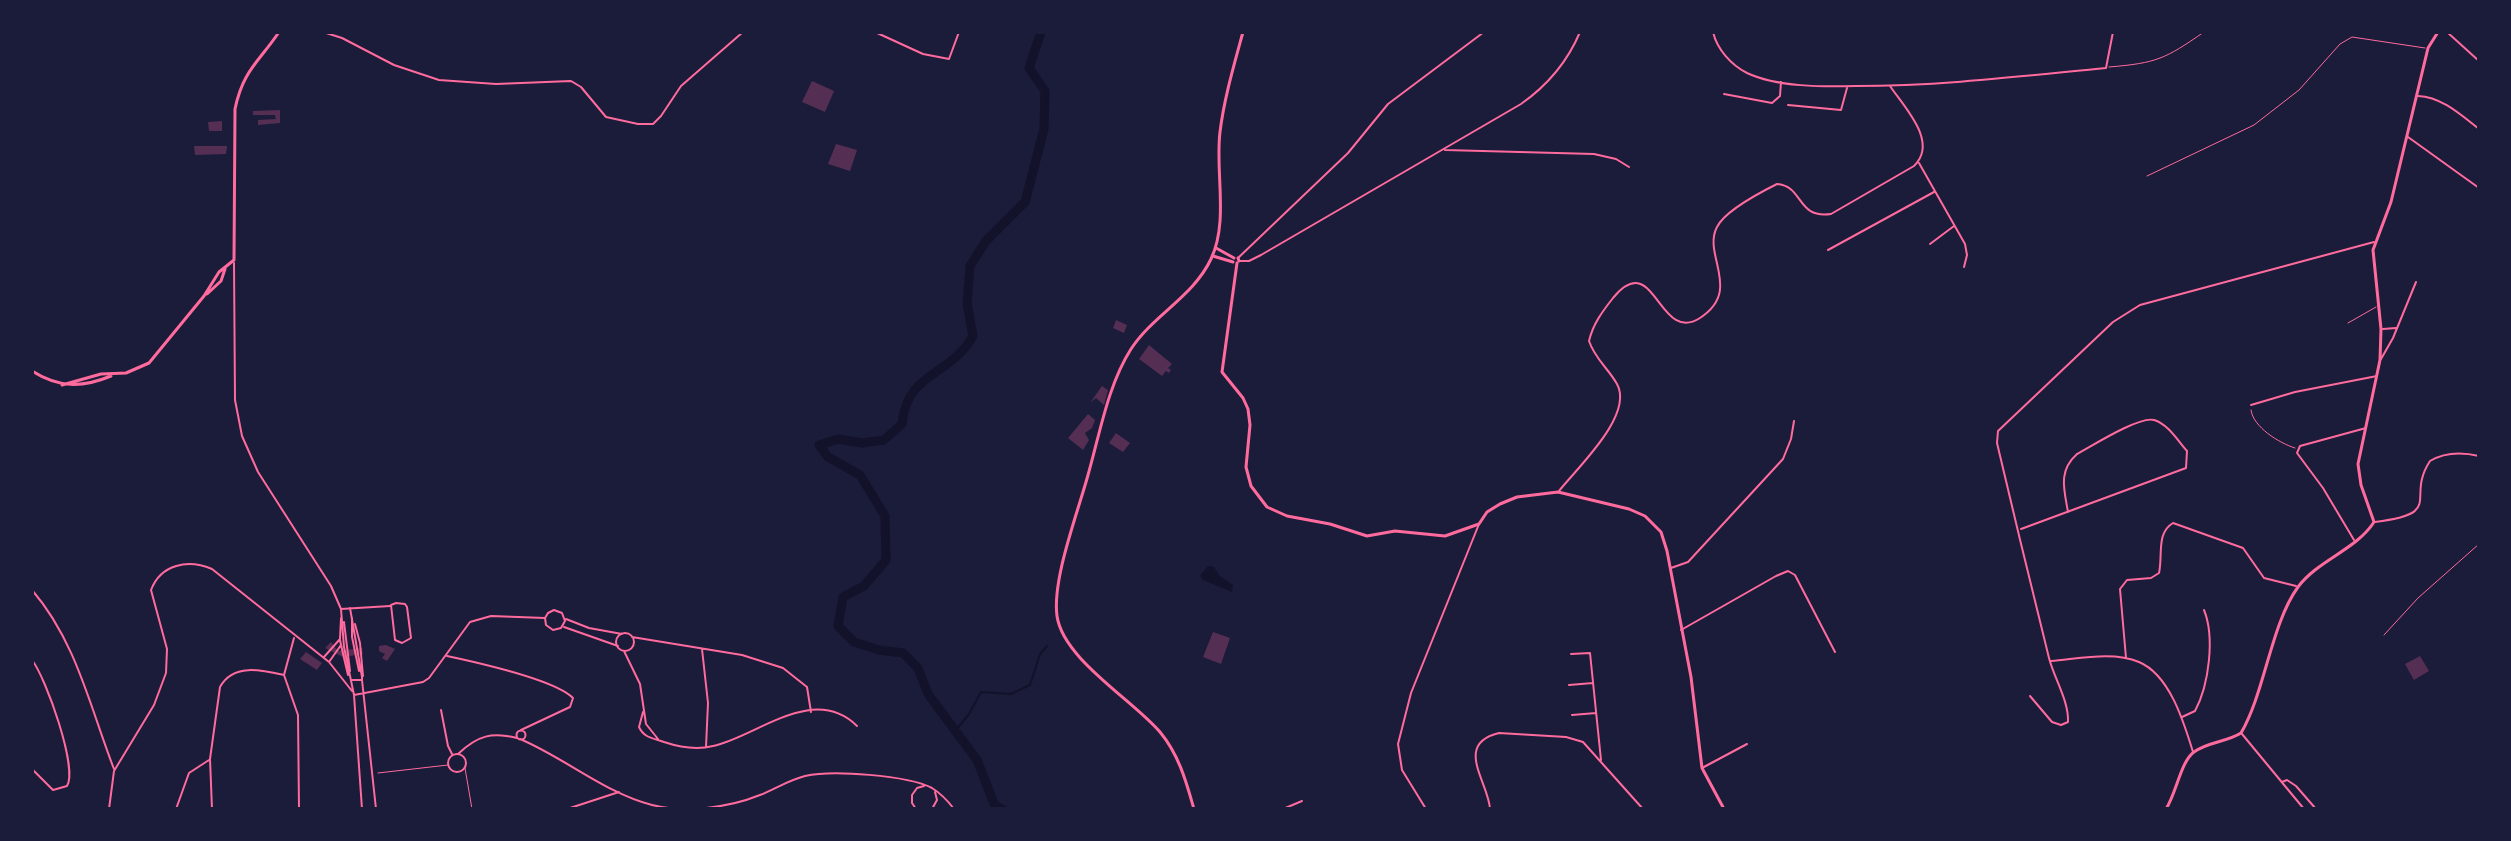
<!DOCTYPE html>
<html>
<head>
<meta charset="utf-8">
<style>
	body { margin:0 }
	#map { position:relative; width:2511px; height:841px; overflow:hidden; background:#1b1b3a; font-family:Ubuntu,sans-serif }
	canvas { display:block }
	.frame { position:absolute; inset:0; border:34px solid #1b1b3a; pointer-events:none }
</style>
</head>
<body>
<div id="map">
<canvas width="2511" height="841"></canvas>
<div class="frame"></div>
</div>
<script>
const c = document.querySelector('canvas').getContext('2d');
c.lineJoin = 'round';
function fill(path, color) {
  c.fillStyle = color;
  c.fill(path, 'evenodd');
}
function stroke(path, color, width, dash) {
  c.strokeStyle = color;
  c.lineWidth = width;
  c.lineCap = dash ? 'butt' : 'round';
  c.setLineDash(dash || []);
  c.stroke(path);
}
fill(new Path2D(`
	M1208,566L1214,567L1220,576L1233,585L1232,592L1203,580L1200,576Z`), '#12122b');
stroke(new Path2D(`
	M956,730L969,714L981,692L1011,694L1030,685L1040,654L1047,646`), '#12122b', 2);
stroke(new Path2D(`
	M1002,809L995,806L977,760L928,694L918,668L903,653L879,650L854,642L838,626L843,597L864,586L886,560L885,516L860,475L828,457L819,445L838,439L862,443L884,440L902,424C907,371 950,377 973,336L967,303L970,266L986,241L1025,202L1044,129L1045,91L1029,68L1041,32`), '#12122b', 9);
fill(new Path2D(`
	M812,81L834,91L825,112L802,102Z
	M280,110V123L258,125V120L276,119L275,115H253V111Z
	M222,121V131H209L208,122Z
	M836,144L857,150L850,171L828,164Z
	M194,146H227L226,154L195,155Z
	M1116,320L1127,325L1124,333L1113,328Z
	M1149,345L1172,364L1168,368L1171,370L1169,373L1166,371L1162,376L1139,359Z
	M1102,386L1108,390L1104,405L1096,398L1090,403Z
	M1088,414L1095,420L1092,428L1085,433L1089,440L1083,450L1068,438Z
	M1116,433L1130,443L1123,452L1109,443Z
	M1213,632L1230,638L1221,664L1203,657Z
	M331,642L338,651L362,648L363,654L343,657L325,648Z
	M386,645L395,649L387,661L382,658L385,654L379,651V646Z
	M306,652L322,663L317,670L300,659Z
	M2420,656L2429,671L2414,680L2405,664Z`), '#542f53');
stroke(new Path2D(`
	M2251,410C2253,427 2279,443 2295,448
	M2384,635L2418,598L2479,544
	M465,768L472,809
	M378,773L448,765`), '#ff6b9d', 1);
stroke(new Path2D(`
	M2109,67C2157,63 2165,59 2204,32
	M2147,176L2254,125L2299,90L2340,44L2352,37L2425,48
	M2348,323L2376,307`), '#ff6b9d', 1);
stroke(new Path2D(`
	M323,32L342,38L394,65L439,80L496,84L571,81L581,87L606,117L638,124H653L661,116L681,86L743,32
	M875,32L923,54L949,59L959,32
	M1713,32C1717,49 1731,65 1747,73C1777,87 1823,87 1856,86C1940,86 2023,76 2106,68L2113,32
	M2447,32L2479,61
	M1724,94L1772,103L1780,96L1781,82
	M2418,96C2442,97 2461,115 2479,129
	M1788,105L1841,110L1847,88
	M2408,137L2479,188
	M1445,150L1594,154L1616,159L1629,167
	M1919,163L1965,244L1967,255L1964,267
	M1930,244L1954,226
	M1828,250L1934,192
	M1238,258L1348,153L1388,104L1484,32
	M1239,261H1249L1261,255L1521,104C1548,85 1567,63 1580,32
	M234,263L235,400L242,436L258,472L331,586L341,609L344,647L354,695L362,809
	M2383,329L2396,328
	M2381,359L2393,338L2416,282
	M2251,405L2295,392L2377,376
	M1559,491C1578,467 1634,415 1617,384C1608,368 1595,359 1589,341C1593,324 1602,312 1613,298C1655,247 1658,345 1700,318C1743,290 1702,255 1717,227C1725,211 1761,192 1777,184C1804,186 1796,219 1831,214L1914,166C1939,142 1904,107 1890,86
	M2375,522C2446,513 2405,499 2430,461C2445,452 2462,452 2479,456
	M2021,529L2186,468L2187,451C2178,441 2168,424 2154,420C2139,416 2092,446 2077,454C2058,471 2064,489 2068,512
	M2354,540L2323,488L2297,453L2300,446L2366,428
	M1671,568L1688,562L1783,459L1791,439L1794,421
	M32,590C76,641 90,707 114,769
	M396,603L405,604L407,607L411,638L402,643L395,640L391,605Z
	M350,608L362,677V680H352
	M341,609L390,606
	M352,618V637L359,671
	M566,619L589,628L622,634
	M344,622L350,671
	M355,624L360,643L363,676
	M564,627L618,646
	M1681,630L1776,576L1788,571L1795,575L1835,652
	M616 642a9 9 0 1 1 18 0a9 9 0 1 1-18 0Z
	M632,637L742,655L783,668L807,687L811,712
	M294,638L284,675L298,715L299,809
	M341,645L348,675
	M702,649L708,703L706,747
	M624,651L640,684L646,724L658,739
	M1571,654L1590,653L1601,760
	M447,656C475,662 555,680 573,698L570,707L521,730
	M324,657L340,639L341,618
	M2126,658L2120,589L2127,580L2151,578L2159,573C2163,555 2156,533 2173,523L2243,548L2264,578L2296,586
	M32,660C46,678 78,768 67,786L53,790L32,769
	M2051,661C2078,659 2113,651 2139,662C2170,675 2184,723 2193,752
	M329,662L341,645L340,640
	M362,680L376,809
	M1569,685L1593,683
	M354,695L423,682L429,678L470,622L491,616L545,618L548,613L554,610L562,613L565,621L561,628L553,630L546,625L545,618
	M2030,696L2052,722L2061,725L2068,722C2069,701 2054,678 2049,658C2031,586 2014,515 1997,443L1998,431L2113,322L2140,305L2374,242
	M441,710L448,746L452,754
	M643,712L639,727C644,738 653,738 664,742C679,747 697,750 713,746C756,737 813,683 857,726
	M1572,715L1596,713
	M2182,717L2195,711C2209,685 2215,637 2204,610
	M516.5 735a4.5 4.5 0 1 1 9 0a4.5 4.5 0 1 1-9 0Z
	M2242,734L2304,809
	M520,739C565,758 605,793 652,805C685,813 728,808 760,795C775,789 789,780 805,776C832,770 907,775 932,788C940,793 948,801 954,809
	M448 763a9 9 0 1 1 18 0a9 9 0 1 1-18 0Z
	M458,754C478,735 492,732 517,738
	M1702,768L1747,744
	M2282,782L2287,780L2296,786L2316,809
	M109,809L114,771L154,705L166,673L167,649L151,590C161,564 188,559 212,569L329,662L352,691
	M176,809L189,773L209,760
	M212,809L210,759L220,687C233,663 262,670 284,675
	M567,809L619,792
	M916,809L912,803V795L917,788L924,786
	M932,809L937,800L935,792
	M1283,809L1302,801
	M1426,809L1402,770L1398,744L1411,693L1479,524
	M1490,809C1489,783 1453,744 1499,733L1566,737L1583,742L1643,809`), '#ff6b9d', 2);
stroke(new Path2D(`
	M1216,248L1234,258
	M1213,256L1233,262
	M1238,258L1239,261
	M1237,263L1222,372L1243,398L1248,409L1250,425L1246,467L1251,486L1267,507L1287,516L1330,524L1367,536L1395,531L1445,536L1479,524L1487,512L1500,504L1517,497L1558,492L1629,509L1645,516L1661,532L1667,551L1691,677L1702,768L1724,809
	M207,294L221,281L225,269
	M32,371C59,388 82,388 111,376
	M62,385L101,374L126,373L149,363L204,296L219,272L234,260L235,109C243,70 259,62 279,32
	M2166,809C2176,794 2181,761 2194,752C2207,742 2227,742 2241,733C2265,692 2271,624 2298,587C2318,560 2356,550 2374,522L2361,485L2358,464L2380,360L2381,329L2373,250L2391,202L2428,48L2438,32`), '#ff6b9d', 3);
stroke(new Path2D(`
	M1194,809C1186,781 1179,755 1160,732C1133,700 1063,659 1057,616C1052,579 1078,512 1088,475C1100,433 1108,385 1131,349C1153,315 1193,297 1211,259C1229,221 1215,172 1220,132C1224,99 1234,65 1243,32`), '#ff6b9d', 3);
</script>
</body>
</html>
